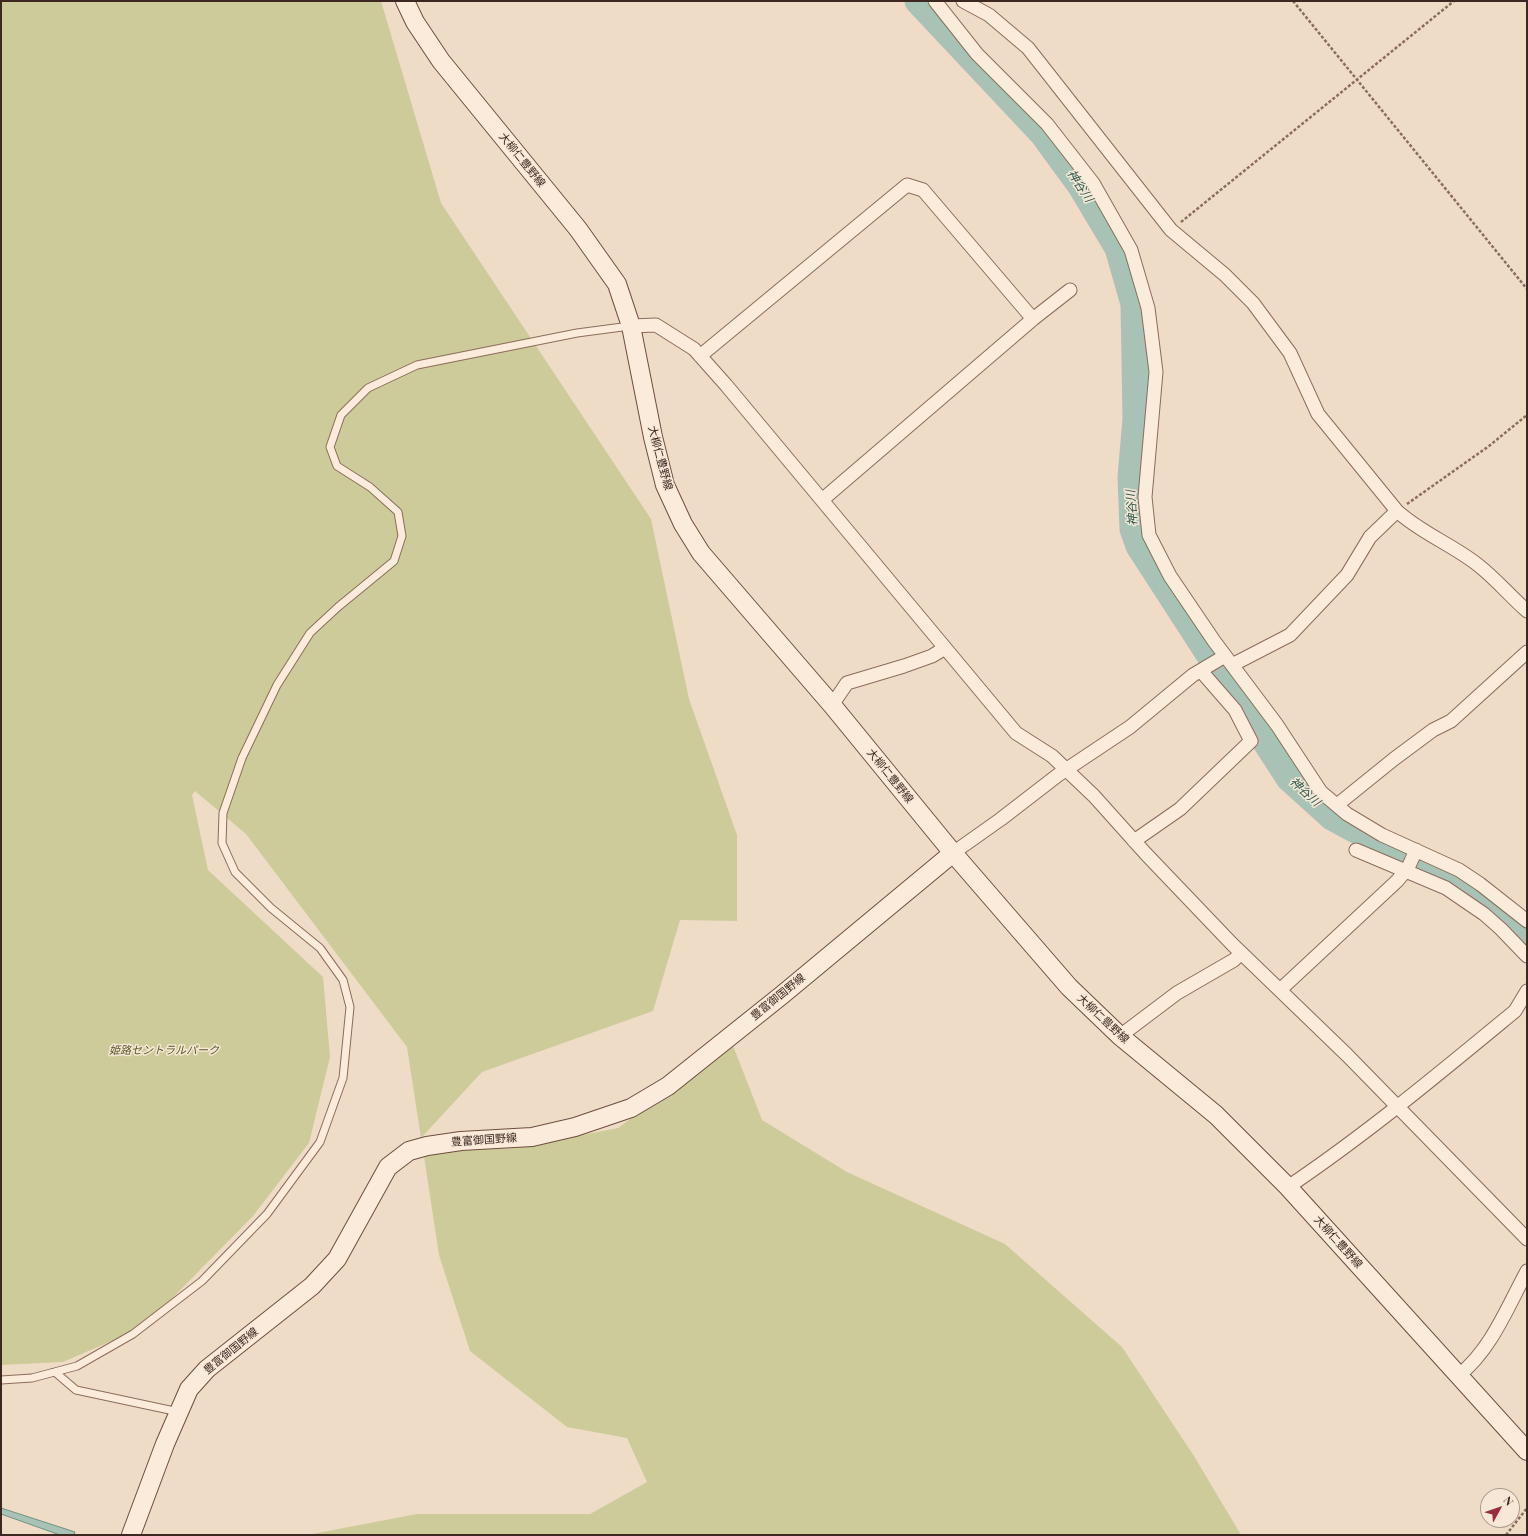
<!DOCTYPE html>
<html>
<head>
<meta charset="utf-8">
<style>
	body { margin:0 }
	#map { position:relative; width:1528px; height:1536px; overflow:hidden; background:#efdcc7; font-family:"Playfair Display",serif }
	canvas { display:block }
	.frame { position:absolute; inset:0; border:2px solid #3c2820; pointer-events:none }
	.north { position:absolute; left:1480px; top:1488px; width:40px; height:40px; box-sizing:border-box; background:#f7e7d7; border:1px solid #ac9b8e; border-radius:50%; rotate:50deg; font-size:11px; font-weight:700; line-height:16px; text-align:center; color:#3c2820 }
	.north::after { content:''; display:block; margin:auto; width:14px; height:18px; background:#9c2a40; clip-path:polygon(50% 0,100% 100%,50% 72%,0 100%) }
</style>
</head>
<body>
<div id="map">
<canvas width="1528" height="1536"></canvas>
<div class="frame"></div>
<div class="north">N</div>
</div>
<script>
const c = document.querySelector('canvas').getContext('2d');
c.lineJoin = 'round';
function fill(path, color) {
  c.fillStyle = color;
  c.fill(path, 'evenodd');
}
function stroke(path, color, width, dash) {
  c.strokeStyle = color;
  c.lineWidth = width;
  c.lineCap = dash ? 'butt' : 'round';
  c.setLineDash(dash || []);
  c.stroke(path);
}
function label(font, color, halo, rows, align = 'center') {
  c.font = font + ' "Playfair Display","Noto Sans JP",serif';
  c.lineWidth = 3;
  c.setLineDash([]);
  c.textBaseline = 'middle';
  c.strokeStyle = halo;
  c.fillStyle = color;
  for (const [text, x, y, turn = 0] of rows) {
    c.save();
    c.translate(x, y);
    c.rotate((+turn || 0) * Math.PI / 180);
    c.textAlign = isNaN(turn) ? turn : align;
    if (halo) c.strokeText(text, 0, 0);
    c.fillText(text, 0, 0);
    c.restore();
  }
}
fill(new Path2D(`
	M1,1H381L441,203L651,519L689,699L737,835V921L680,920L653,1011L482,1072L421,1138L407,1047L246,834L195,791L192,795L208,870L323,977L330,1057L309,1143L253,1216L144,1327L63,1362L1,1365Z
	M732,1043L762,1120L847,1172L1005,1244L1122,1347L1194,1456L1241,1535H307L417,1514H590L647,1482L627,1438L567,1427L470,1351L439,1255L423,1150L516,1148L618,1128Z`), '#cecb9a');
const water = new Path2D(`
	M1,1508L75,1532L74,1535H60L1,1514Z`);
fill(water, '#a8c3b6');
stroke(water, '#6e9282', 1);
stroke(new Path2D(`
	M918,1L1043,134L1081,186L1118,248L1134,304L1136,419L1131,477L1133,529L1139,546L1289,778L1332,817L1447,879L1473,895L1527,943`), '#a8c3b6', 27);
const lane = new Path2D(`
	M55,1372L76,1390L179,1412
	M1,1380L32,1378L77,1366L133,1334L202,1281L267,1214L320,1142L343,1078L350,1007L343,980L320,948L271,908L235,872L222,843L223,813L242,758L277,685L310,633L338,607L394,561L402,536L398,512L370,487L337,466L330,447L341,415L368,388L417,365L577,333L630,326`);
const street = new Path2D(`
	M935,1L977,54L1047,124L1093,183L1131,250L1148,308L1156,372L1145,497L1149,535L1170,576L1214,641L1277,725L1321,792L1347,814L1382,835L1459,870L1480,884L1527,921
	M963,1L989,15L1028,48L1171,230L1225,275L1253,303L1290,353L1318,414L1397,511C1421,533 1453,545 1478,565C1496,579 1510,596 1527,611
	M631,326L656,325L694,349L726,385L1016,733L1052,756L1094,796L1146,854L1232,944L1347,1055L1527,1239
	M700,356L907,185L923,190L1033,319
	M822,500L1033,319L1070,290
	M1232,665L1290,635L1347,575L1370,537L1397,511
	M832,705L847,683L904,666L932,656L945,648
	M1337,805L1394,759L1433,730L1451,721L1527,652
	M1134,841L1180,809L1251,741L1235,710L1201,671
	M1356,850L1446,888L1484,914L1501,929L1527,956
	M953,853L1001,819L1058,775L1130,727L1193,675L1225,656
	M1280,990L1397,881L1408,868L1416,850
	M1120,1036L1177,993L1234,960L1241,953
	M1288,1187C1368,1133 1441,1072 1515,1011L1527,991
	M1459,1375C1491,1350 1508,1306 1527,1271`);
const secondary = new Path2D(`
	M405,1L415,22L441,61L578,229L617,284L631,326L653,437L665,485L683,524L701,553L832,705L953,853L1069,987L1120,1036L1216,1115L1288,1187L1527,1451
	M131,1535L165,1444L189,1389L207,1369L312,1286L337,1259L388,1167L409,1151L427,1146L461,1141L532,1137L575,1127L631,1108L668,1086L782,995L953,853`);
stroke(lane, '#8c6c5c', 9);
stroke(street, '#8c6c5c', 15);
stroke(secondary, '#6e4d3f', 20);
stroke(new Path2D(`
	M1293,1L1527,289
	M1181,222L1454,1
	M1407,504L1489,446L1527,415
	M1506,1535L1527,1508`), '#8c6c5c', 2.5, [3, 2]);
stroke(lane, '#faebdb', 7);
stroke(street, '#faebdb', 13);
stroke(secondary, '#faebdb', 18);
label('11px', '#3c2820', '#f7e7d7', [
	["大柳仁豊野線",522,160,51],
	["大柳仁豊野線",660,458,75],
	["大柳仁豊野線",890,776,51],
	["豊富御国野線",778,997,-39],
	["大柳仁豊野線",1103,1019,43],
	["豊富御国野線",484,1140,-4],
	["大柳仁豊野線",1338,1242,48],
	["豊富御国野線",231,1351,-39]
]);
label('italic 11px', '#555926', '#f7e7d7', [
	["姫路セントラルパーク",164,1051]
]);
label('italic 12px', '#2f5c50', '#f7e7d7', [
	["神谷川",1080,186,57],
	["神谷川",1132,508,-94],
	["神谷川",1305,792,43]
]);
</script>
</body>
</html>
